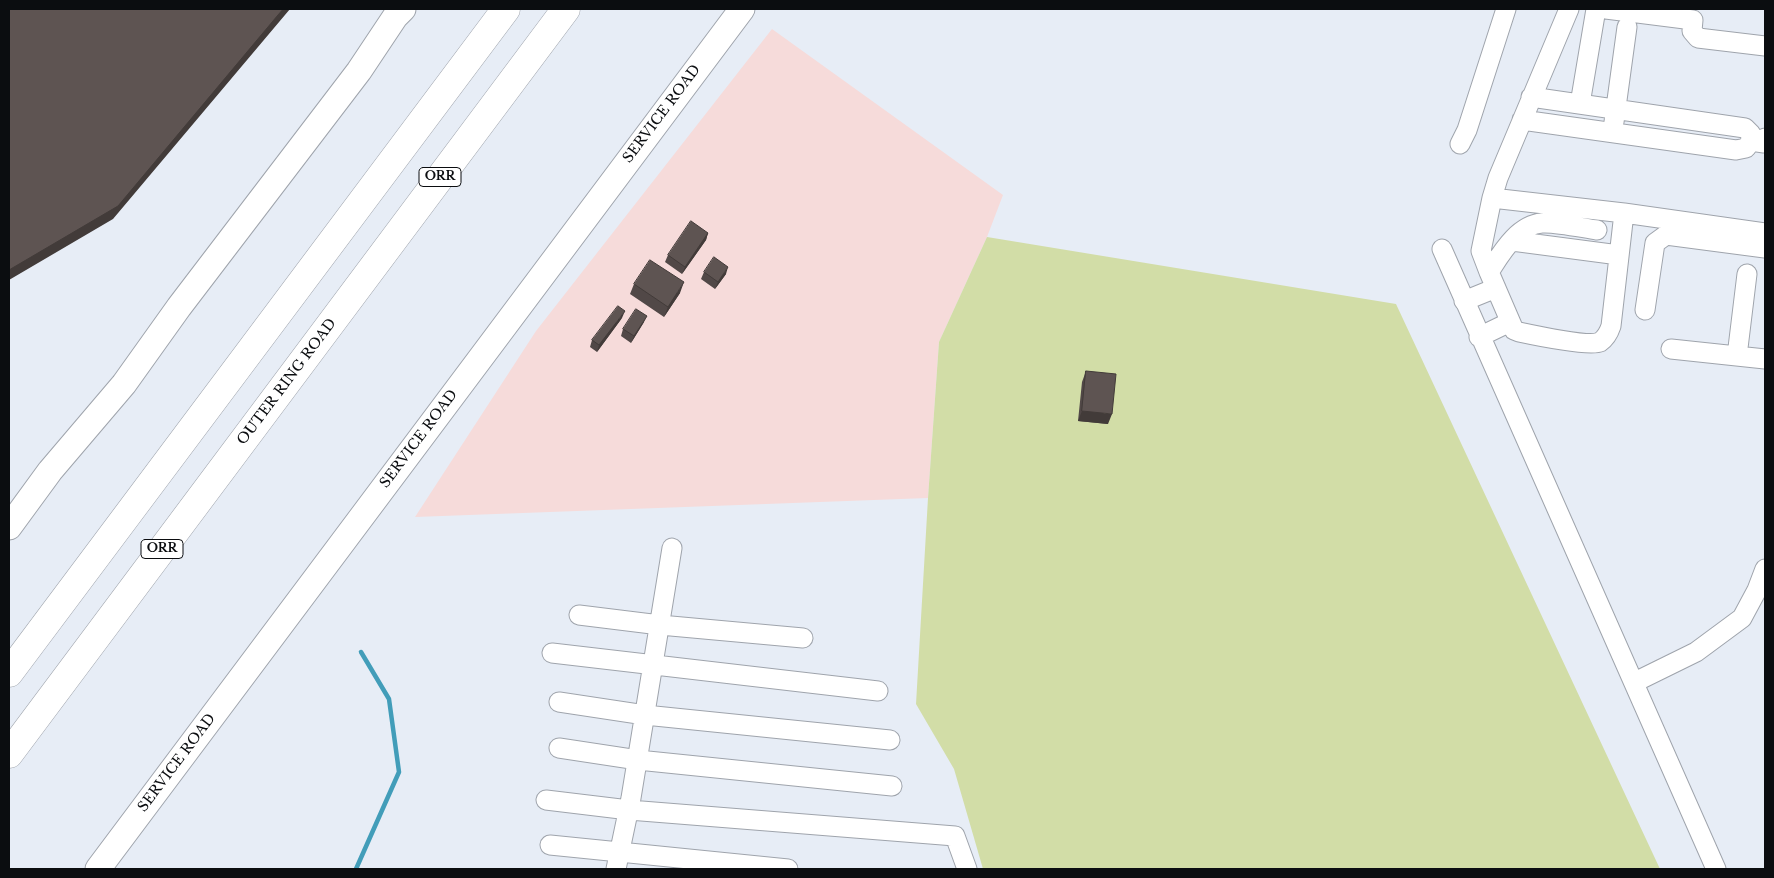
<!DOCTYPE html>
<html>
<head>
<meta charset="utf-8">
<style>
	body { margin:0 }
	#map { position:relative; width:1774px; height:878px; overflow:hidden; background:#e7edf6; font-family:"Libre Baskerville",serif }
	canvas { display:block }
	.frame { position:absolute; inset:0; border:10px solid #0b0d10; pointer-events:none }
</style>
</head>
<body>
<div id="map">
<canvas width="1774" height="878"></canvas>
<div class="frame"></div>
</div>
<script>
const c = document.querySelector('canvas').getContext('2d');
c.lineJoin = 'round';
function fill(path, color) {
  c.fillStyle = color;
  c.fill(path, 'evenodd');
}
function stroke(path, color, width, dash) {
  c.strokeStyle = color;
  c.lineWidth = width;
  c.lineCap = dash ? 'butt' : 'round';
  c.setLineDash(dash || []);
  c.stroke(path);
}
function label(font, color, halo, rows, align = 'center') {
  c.font = font + ' "Libre Baskerville",serif';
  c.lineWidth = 5;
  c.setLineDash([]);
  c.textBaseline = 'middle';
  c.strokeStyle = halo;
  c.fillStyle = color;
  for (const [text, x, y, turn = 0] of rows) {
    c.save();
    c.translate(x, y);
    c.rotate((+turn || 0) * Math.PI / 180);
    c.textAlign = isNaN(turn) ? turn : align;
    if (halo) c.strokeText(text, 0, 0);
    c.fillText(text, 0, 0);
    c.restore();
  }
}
fill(new Path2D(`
	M772,29L1003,195L987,237L939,342L928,498L415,517L536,331Z`), '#f6dbda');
fill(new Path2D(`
	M987,237L1396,304L1660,869H983L954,769L916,704L928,498L939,342Z`), '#d2dda7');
stroke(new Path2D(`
	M356,869L399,772L389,699L361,652`), '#429db9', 4.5);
const minor = new Path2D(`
	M1569,9L1498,178L1492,198L1481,251L1489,272L1514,330L1519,332C1533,335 1589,347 1600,342C1606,338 1609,332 1611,326L1624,213
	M1606,9L1693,20L1692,31L1698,38L1765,46
	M1580,104L1596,9
	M1522,120L1736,150L1746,148L1751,141V134L1745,128L1531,97
	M1614,122L1627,27
	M1751,141L1764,143L1765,138
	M1460,144L1467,130L1506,9
	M1492,198L1624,213L1765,233
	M1512,241L1619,255
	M1442,249C1532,456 1626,662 1716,869
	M1489,272C1501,254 1517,225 1542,223C1556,222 1583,228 1597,230
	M1464,301L1496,288
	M1645,310L1655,243L1666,235L1765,248
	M1479,337L1510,322
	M1671,349L1765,359
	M1737,356L1747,274
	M579,615L660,625L803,638
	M552,653L878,691
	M1635,682L1696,652L1742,618L1757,590L1765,569
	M559,702L645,715L890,740
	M559,748L638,760L892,786
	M546,800L629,810L955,836L967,869
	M550,845L788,869
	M616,869L631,798L672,548`);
const major = new Path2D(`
	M9,527L50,471L124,384L179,307L359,71L395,17L403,9
	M98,869L742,9`);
const highway = new Path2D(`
	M9,673L506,9
	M9,754L566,9`);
stroke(minor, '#9fa4ac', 21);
stroke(major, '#9fa4ac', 27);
stroke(highway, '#9fa4ac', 29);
stroke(minor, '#fff', 19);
stroke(major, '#fff', 25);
stroke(highway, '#fff', 28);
fill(new Path2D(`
	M708,233L706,240L682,274L665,262L668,255Z
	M704,272L726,274L715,289L701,279Z
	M634,284L680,293L664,317L630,294Z
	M622,318L597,352L590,347L592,340Z
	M644,322L631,343L621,336L623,329Z
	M1086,371L1108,424L1078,421L1082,382Z`), '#514847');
fill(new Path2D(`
	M283,9H290L113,219L9,280V270Z
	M708,233L706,240L682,274L685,267Z
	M728,267L726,274L715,289L718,282Z
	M684,282L680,293L664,317L668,307Z
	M625,311L622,318L597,352L599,345Z
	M647,316L644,322L631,343L634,336Z
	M1082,411L1112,414L1108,424L1078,421Z`), '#423b39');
const building = new Path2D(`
	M9,9H283L118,206L9,270Z
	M691,221L708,233L685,267L668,255Z
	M714,257L728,267L718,282L704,272Z
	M650,260L684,282L668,307L634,284Z
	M618,306L625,311L599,345L592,340Z
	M636,309L647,316L634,336L623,329Z
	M1086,371L1116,374L1112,414L1082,411Z`);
fill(building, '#5e5452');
stroke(building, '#423b39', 1);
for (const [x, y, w] of [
	[440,177,42],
	[162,549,42]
]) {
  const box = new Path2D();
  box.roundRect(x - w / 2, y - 9.5, w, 19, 4);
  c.fillStyle = '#fff';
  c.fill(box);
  stroke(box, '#0b0d10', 1);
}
label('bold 12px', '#0b0d10', null, [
	["ORR",440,177],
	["ORR",162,549]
]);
label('14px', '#0b0d10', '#fff', [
	["SERVICE ROAD",662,114,-53],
	["OUTER RING ROAD",287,382,-53],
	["SERVICE ROAD",419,439,-53],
	["SERVICE ROAD",177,763,-53]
]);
</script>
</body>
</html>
